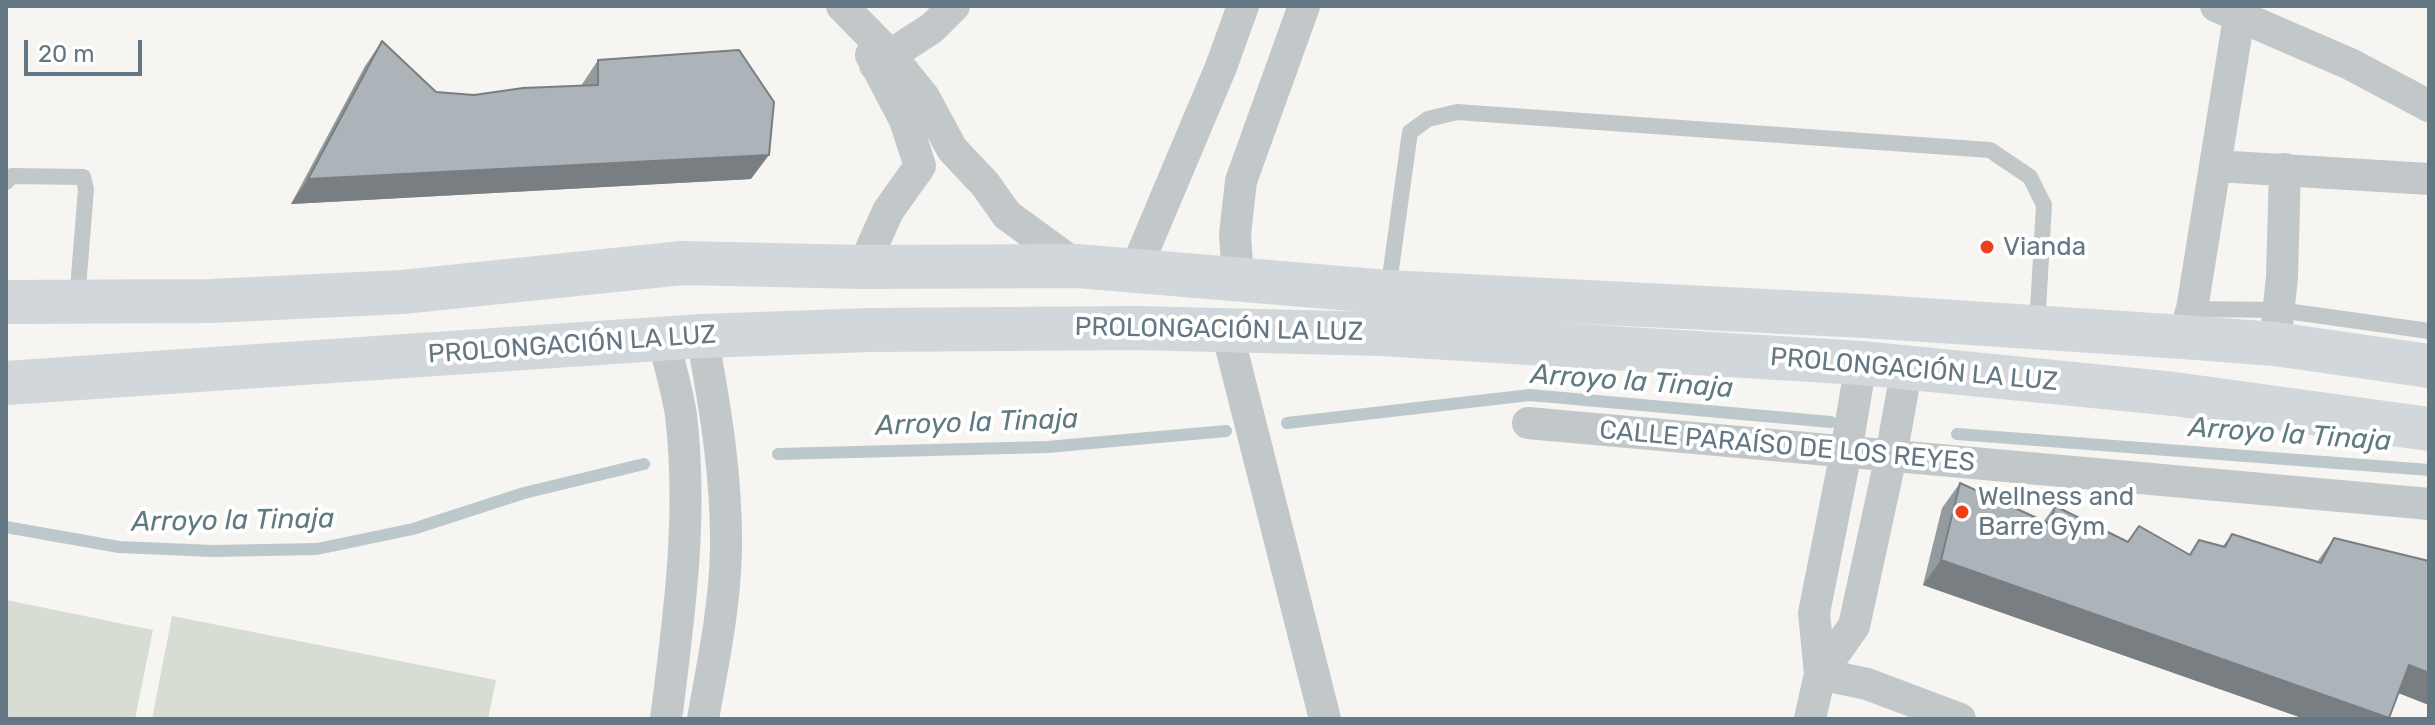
<!DOCTYPE html>
<html>
<head>
<meta charset="utf-8">
<style>
	body { margin:0 }
	#map { position:relative; width:2435px; height:725px; overflow:hidden; background:#f6f5f1; font-family:Rubik,sans-serif }
	canvas { display:block }
	.frame { position:absolute; inset:0; border:8px solid #637784; pointer-events:none }
	.scale { position:absolute; left:24px; top:40px; width:118px; height:36px; box-sizing:border-box; border:4px solid #637784; border-top:0; padding-left:10px; font-size:24px; line-height:28px; white-space:nowrap; color:#637784; -webkit-text-stroke:6px #fff; paint-order:stroke }
</style>
</head>
<body>
<div id="map">
<canvas width="2435" height="725"></canvas>
<div class="frame"></div>
<div class="scale">20 m</div>
</div>
<script>
const c = document.querySelector('canvas').getContext('2d');
c.lineJoin = 'round';
function fill(path, color) {
  c.fillStyle = color;
  c.fill(path, 'evenodd');
}
function stroke(path, color, width, dash) {
  c.strokeStyle = color;
  c.lineWidth = width;
  c.lineCap = dash ? 'butt' : 'round';
  c.setLineDash(dash || []);
  c.stroke(path);
}
function label(font, color, halo, rows, align = 'center') {
  c.font = font + ' Rubik,sans-serif';
  c.lineWidth = 8;
  c.setLineDash([]);
  c.textBaseline = 'middle';
  c.strokeStyle = halo;
  c.fillStyle = color;
  for (const [text, x, y, turn = 0] of rows) {
    c.save();
    c.translate(x, y);
    c.rotate((+turn || 0) * Math.PI / 180);
    c.textAlign = isNaN(turn) ? turn : align;
    if (halo) c.strokeText(text, 0, 0);
    c.fillText(text, 0, 0);
    c.restore();
  }
}
fill(new Path2D(`
	M6,600L153,630L135,719H6Z
	M172,616L496,680L488,719H152Z`), '#d7ddd2');
stroke(new Path2D(`
	M1287,423L1530,395L1831,422
	M1957,434L2429,470
	M778,454L1047,447L1226,431
	M6,527L119,547L213,551L317,549L413,529L524,493L644,464`), '#bcc8cc', 12);
stroke(new Path2D(`
	M6,182L12,176L83,177L86,189L77,301
	M1388,291L1410,132L1428,119L1457,112L1990,150L2030,177L2044,205L2037,327
	M2192,309L2279,310L2429,331`), '#c2c7c9', 16);
stroke(new Path2D(`
	M842,6L890,55L924,97L952,149L985,184L1007,215L1077,266
	M2216,6L2350,64L2429,106
	M875,65L932,28L954,6
	M2216,166L2429,179
	M863,267L888,211L920,166L905,120L871,55
	M1135,271L1221,67L1243,6
	M1238,279L1235,234L1241,181L1304,6
	M1227,331L1325,719
	M702,336C715,406 727,477 726,549C725,606 713,663 703,719
	M2183,337L2192,309L2239,17
	M663,338C669,363 677,389 681,415C693,517 679,618 666,719
	M2275,344L2282,277L2285,169
	M1528,423L2429,504
	M1820,674L1854,626L1891,456L1907,367
	M1820,674L1867,684L1960,719
	M1810,719L1820,674L1814,613L1846,452L1861,363`), '#c2c7c9', 32);
stroke(new Path2D(`
	M6,302L211,301L402,292L682,263L863,267L1077,266L1388,292L1864,316L2183,337L2275,344L2429,366
	M6,383L702,336L871,330L1136,328L1381,334L1861,363L2174,394L2429,429`), '#d1d7da', 44);
fill(new Path2D(`
	M382,41L436,92L474,95L581,86L598,60L751,179L291,204L365,66Z
	M1960,483L2044,521L2055,506L2128,542L2189,555L2199,540L2223,546L2232,534L2317,562L2334,538L2429,561V705L2398,693L2388,719H2305L1923,585L1942,508Z`), '#949b9f');
fill(new Path2D(`
	M769,155L751,179L291,204L308,179Z
	M1941,560L2389,718L2388,719H2305L1923,585Z
	M2409,665L2429,673V705L2391,690Z`), '#787e82');
const building = new Path2D(`
	M382,41L436,92L474,95L523,88L598,85V60L739,50L774,102L769,155L308,179Z
	M1960,483L2050,524L2055,506L2128,542L2139,526L2190,555L2199,540L2225,547L2232,534L2321,563L2334,538L2429,561V673L2409,665L2389,718L1941,560Z`);
fill(building, '#acb4b9');
stroke(building, '#787e82', 2);
for (const [x, y, r, color] of [
	[1987,247,8,"#ec401b"],
	[1962,512,8,"#ec401b"]
]) {
  const dot = new Path2D();
  dot.arc(x, y, r, 0, 2 * Math.PI);
  c.fillStyle = color;
  c.fill(dot);
  stroke(dot, '#fff', 3);
}
label('26px', '#637784', '#fff', [
	["Vianda",2003,247],
	["Wellness and",1978,497],
	["Barre Gym",1978,527]
], 'left');
label('26px', '#637784', '#fff', [
	["PROLONGACIÓN LA LUZ",1219,330,1],
	["PROLONGACIÓN LA LUZ",572,345,-4],
	["PROLONGACIÓN LA LUZ",1914,370,5],
	["CALLE PARAÍSO DE LOS REYES",1787,447,5]
]);
label('italic 28px', '#5f7a81', '#fff', [
	["Arroyo la Tinaja",1632,382,4],
	["Arroyo la Tinaja",977,423,-2],
	["Arroyo la Tinaja",2290,435,4],
	["Arroyo la Tinaja",233,521,-1]
]);
</script>
</body>
</html>
